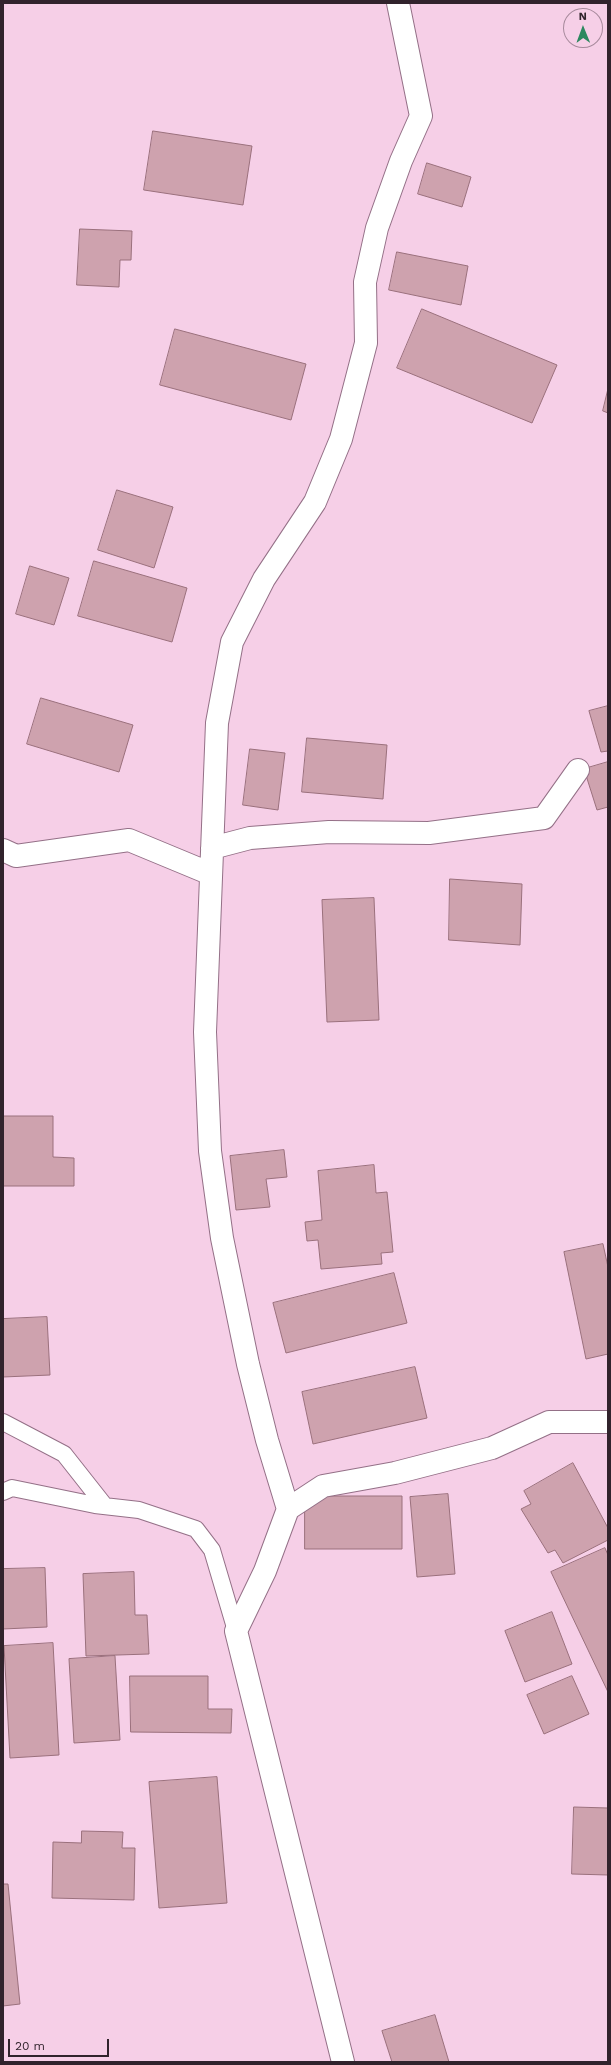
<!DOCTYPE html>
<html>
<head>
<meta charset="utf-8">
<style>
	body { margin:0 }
	#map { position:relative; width:611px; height:2065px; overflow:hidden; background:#f6cfe7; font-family:"Work Sans",sans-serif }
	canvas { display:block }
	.frame { position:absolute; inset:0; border:4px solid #31232c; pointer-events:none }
	.north { position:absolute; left:563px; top:8px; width:40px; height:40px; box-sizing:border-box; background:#f6cfe7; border:1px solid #a78a9c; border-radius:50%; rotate:359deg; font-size:11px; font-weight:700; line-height:16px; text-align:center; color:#31232c }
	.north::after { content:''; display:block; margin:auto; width:14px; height:18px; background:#2c885f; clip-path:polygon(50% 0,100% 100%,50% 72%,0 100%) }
	.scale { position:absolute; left:8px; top:2039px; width:101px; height:18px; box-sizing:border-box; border:2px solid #31232c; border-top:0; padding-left:5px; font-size:12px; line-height:14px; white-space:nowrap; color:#31232c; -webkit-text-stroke:3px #f6cfe7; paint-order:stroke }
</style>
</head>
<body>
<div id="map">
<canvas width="611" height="2065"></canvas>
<div class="frame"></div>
<div class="north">N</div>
<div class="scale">20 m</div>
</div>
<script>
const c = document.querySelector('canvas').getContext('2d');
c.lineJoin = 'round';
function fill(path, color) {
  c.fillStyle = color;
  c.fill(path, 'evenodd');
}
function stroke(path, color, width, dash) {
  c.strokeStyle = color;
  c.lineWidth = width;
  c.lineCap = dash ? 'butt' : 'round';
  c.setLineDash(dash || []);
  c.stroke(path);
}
const building = new Path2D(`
	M153,131L252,146L243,205L144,190Z
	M427,163L471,177L462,207L418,194Z
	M80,229L132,231L131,260H120L119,287L77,285Z
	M397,252L468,266L461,305L389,290Z
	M422,309L557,365L532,423L397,368Z
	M175,329L306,364L291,420L160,385Z
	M608,389V413L603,411Z
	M117,490L173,507L154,568L98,550Z
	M94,561L187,588L172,642L78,616Z
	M30,566L69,578L54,625L16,614Z
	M41,698L133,725L119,772L27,744Z
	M608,706V751L601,752L589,711Z
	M307,738L387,745L383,799L302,792Z
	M250,749L285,753L278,810L243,805Z
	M608,762V807L597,810L584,769Z
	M450,879L522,884L520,945L449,940Z
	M374,898L379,1020L327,1022L322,900Z
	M3,1116H53V1157L74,1158V1186H3Z
	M284,1150L287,1177L266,1179L270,1207L236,1210L230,1156Z
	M374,1165L376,1193L387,1192L393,1252L381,1253L382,1264L321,1269L318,1240L307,1241L305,1222L322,1220L318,1171Z
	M603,1244L608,1267V1354L586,1359L564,1252Z
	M394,1273L407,1323L286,1353L273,1303Z
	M47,1317L50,1375L3,1377V1319Z
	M415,1367L427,1418L313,1444L302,1392Z
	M573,1463L608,1528V1540L563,1563L555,1550L548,1553L521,1509L531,1504L524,1491Z
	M448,1494L455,1574L417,1577L410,1497Z
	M305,1496H402V1549H305Z
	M605,1548L608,1555V1692L551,1572Z
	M45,1568L47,1627L3,1629V1569Z
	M134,1572L135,1615H147L149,1654L86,1656L83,1574Z
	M552,1612L572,1664L525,1682L505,1631Z
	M53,1643L59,1755L10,1758L4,1646Z
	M115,1656L120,1740L74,1743L69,1659Z
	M130,1676H208V1709H232L231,1733L131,1732Z
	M572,1676L589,1714L544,1734L527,1695Z
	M217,1777L227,1903L159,1908L149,1782Z
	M574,1807L608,1808V1875L572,1874Z
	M82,1831L123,1832L122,1848H135L134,1900L52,1898L53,1842L81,1843Z
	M3,1884H8L20,2004L3,2006Z
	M435,2015L449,2062H392L382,2031Z`);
fill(building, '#cea2ae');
stroke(building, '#9a707c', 1);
const lane = new Path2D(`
	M3,1422L64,1454L105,1506
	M3,1492L12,1488L95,1505L139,1510L196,1529L212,1550L236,1631`);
const street = new Path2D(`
	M212,848L250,838L329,832L429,833L544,818L578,770
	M3,850L16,856L129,840L211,874
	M288,1509L323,1486L395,1473L492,1448L549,1422H608
	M343,2062L236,1631L265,1571L288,1509L267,1440L248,1364L222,1238L210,1151L205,1032L217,723L232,642L264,579L315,502L341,439L366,343L365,282L377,228L401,161L421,116L398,3`);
stroke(lane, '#947087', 18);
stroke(street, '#947087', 24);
stroke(lane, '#fff', 16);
stroke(street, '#fff', 22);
</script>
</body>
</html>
